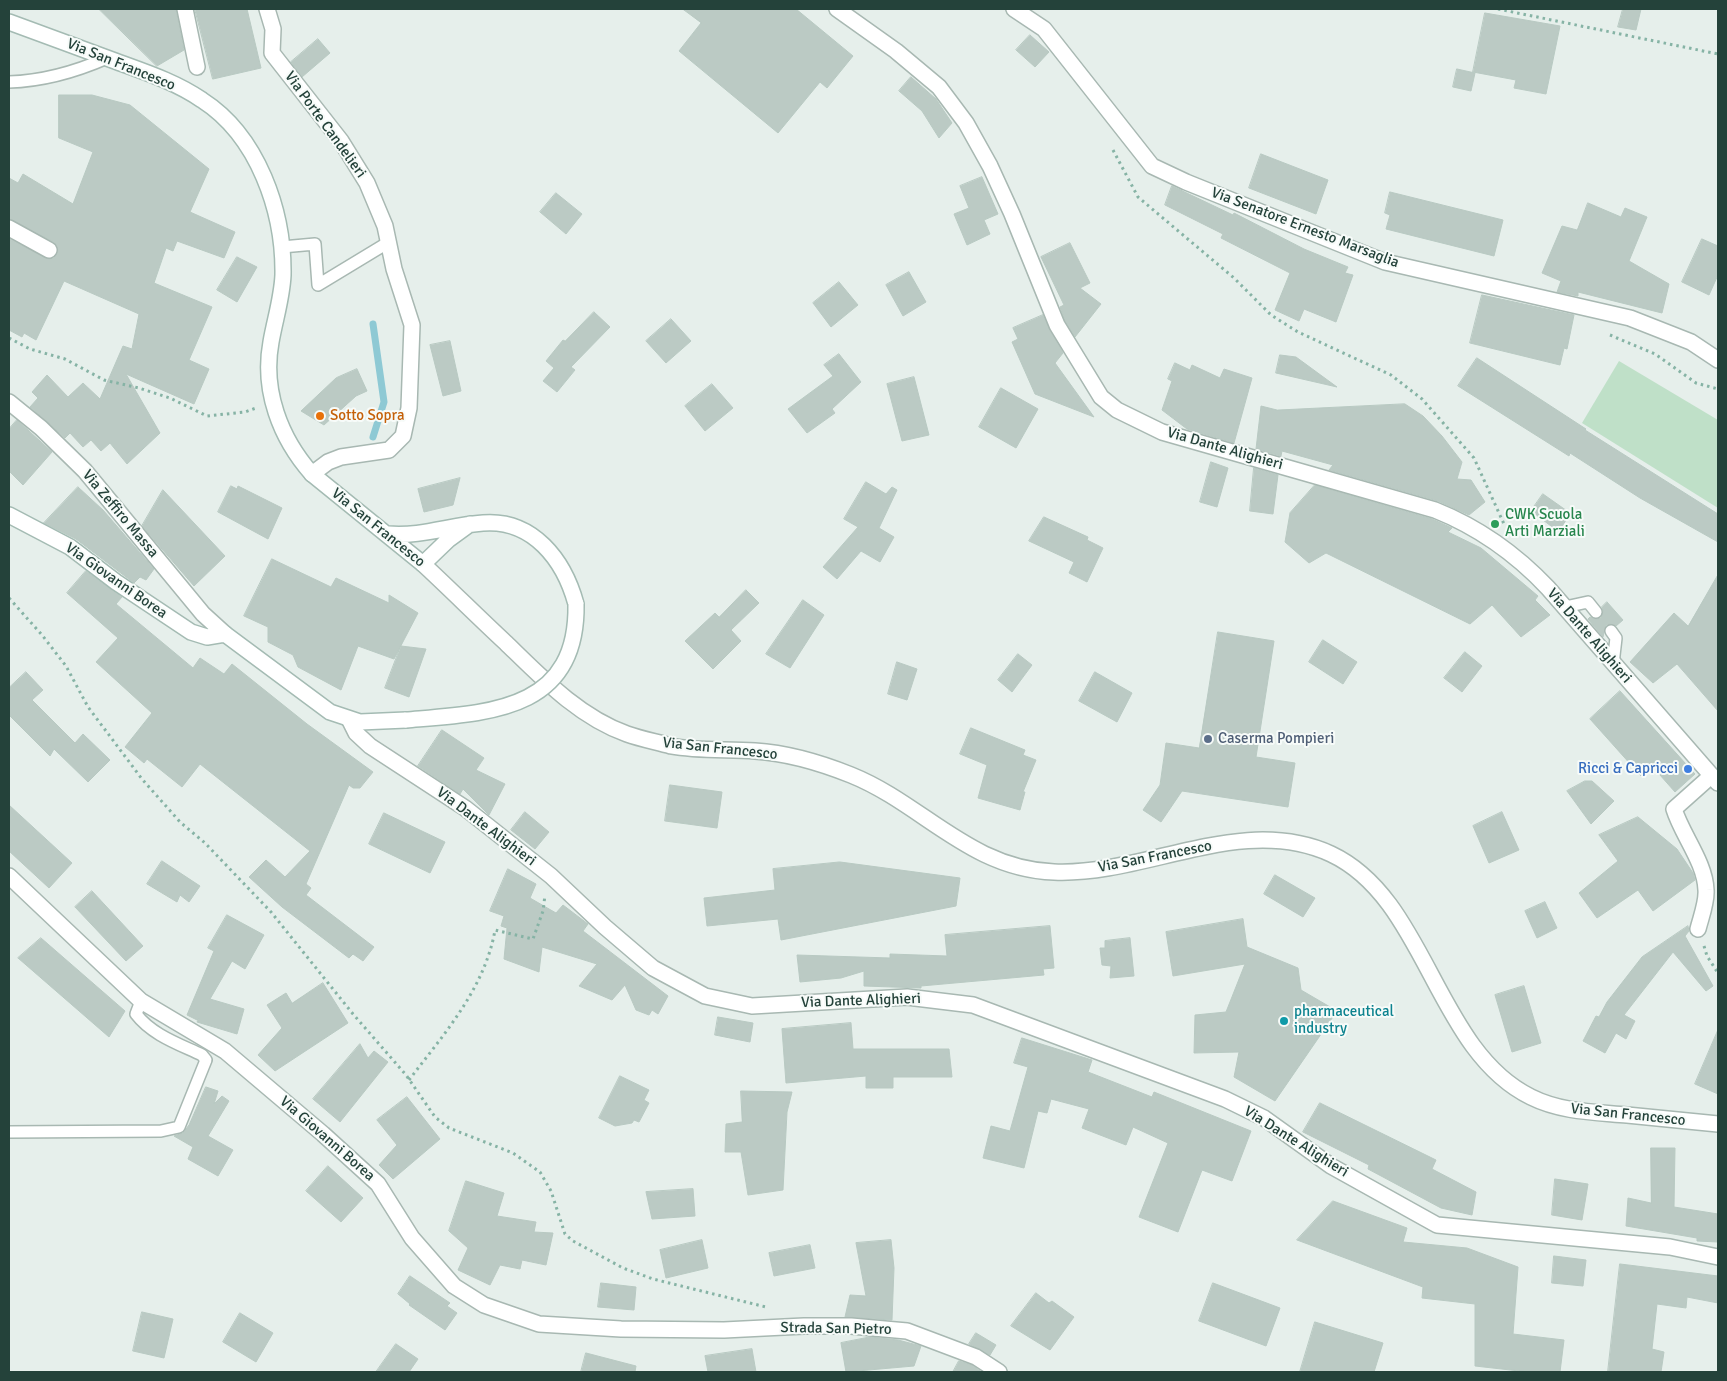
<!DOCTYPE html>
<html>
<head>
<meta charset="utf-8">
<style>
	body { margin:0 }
	#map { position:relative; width:1727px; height:1381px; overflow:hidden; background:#e6efeb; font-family:Signika,sans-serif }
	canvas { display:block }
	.frame { position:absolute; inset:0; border:10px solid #24423a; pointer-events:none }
</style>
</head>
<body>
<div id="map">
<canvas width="1727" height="1381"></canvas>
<div class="frame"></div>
</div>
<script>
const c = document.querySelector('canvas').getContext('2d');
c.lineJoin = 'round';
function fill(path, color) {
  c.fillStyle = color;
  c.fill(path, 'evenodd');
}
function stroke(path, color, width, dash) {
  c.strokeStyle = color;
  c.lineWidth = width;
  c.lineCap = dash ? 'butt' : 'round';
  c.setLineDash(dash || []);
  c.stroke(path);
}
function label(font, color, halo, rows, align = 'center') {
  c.font = font + ' Signika,sans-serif';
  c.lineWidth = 4;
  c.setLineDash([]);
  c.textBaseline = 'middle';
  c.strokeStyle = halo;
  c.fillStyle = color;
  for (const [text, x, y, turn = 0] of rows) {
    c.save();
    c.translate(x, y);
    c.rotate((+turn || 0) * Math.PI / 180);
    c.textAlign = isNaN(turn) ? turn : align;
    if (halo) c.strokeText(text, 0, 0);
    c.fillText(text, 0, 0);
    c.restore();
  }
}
fill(new Path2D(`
	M1619,361L1718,420V508L1582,423Z`), '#bfe0c8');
stroke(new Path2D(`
	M373,324L384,402L373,437`), '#8ec9d4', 7);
const building = new Path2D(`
	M99,9H176L184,50L157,66Z
	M195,9H247L261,68L213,79Z
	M683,9H796L853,56L827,88L820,82L778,133L679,51L701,23Z
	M1623,9H1641L1636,30L1618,27Z
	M1485,13L1560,26L1546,94L1514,88L1516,80L1473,72Z
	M1030,35L1049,52L1035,67L1016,50Z
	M318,39L330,53L302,77L291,62Z
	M1457,69L1475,73L1471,91L1453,87Z
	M911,77L936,99L952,123L939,138L922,111L899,91Z
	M59,95H92L130,105L209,169L190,212L235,232L224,258L177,241L173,251L166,248L154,283L212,307L189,360L209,369L194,404L126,374L160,433L127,464L110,443L101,451L91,440L83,447L70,433L65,438L30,407L38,398L32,392L47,375L68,397L83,383L100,399L123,346L132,349L139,314L64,281L36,340L24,333L22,337L9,330V239L49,259L54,258L58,250L54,242L9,219V178L18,183L23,174L73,204L93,152L59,138Z
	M1261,154L1328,180L1316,214L1249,188Z
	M982,177L998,214L984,220L990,234L967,245L954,214L969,208L960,186Z
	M1172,186L1233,215L1234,213L1304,249L1348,267L1345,273L1353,275L1336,322L1304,309L1299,321L1275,310L1290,273L1221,238L1223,234L1165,205Z
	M1390,192L1503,220L1494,256L1386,229L1390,215L1385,213Z
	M556,193L582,214L566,234L540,212Z
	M1588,203L1621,217L1625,208L1647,217L1629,261L1669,284L1662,313L1578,292V296L1557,292L1561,281L1542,273L1562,226L1577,230Z
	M1702,239L1718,246V275L1709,295L1682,282Z
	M1070,243L1090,283L1080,288L1101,304L1075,337L1065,321L1060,307L1064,305L1041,257Z
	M237,257L257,267L237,302L217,290Z
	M909,272L926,302L903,316L886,285Z
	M839,282L858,305L831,327L813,303Z
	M1482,295L1574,315L1567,349L1564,348L1560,365L1470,343Z
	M594,312L610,327L571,367L575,370L557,392L543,381L554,368L546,361L563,340L565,341Z
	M1043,315L1063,353L1055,363L1094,417L1035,394L1012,342L1018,339L1013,328Z
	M671,319L691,341L666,363L646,341Z
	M450,341L461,391L443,396L430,345Z
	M839,354L861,382L832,409L835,413L807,433L788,409L833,376L824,365Z
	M1280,355L1296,357L1337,387L1276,373Z
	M1477,358L1586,429L1585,430L1718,514V542L1640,498L1570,453L1569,456L1458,386Z
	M1175,363L1190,370L1192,365L1220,378L1224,369L1252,378L1234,443L1187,429L1162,410L1172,381L1168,379Z
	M357,369L367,391L356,396L324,425L301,411L336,378Z
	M914,377L929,435L902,441L887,384Z
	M712,384L733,408L705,431L685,406Z
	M1001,388L1038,409L1016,448L979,427Z
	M1405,404L1423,416L1442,436L1462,462L1457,479L1471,480L1485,502L1469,515L1438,501L1329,470L1333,465L1282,451L1281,456L1256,449L1261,406L1277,410Z
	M17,420L52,452L23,485L9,471V429Z
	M1211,462L1228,468L1217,507L1200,502Z
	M1254,468L1278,475L1273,514L1250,511Z
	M460,478L453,505L424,512L418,489Z
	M866,482L886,494L892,487L897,490L879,528L894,537L880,562L861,551L837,579L823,567L858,527L844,519Z
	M1315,485L1432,519L1452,528L1448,532L1481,548L1538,596L1535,600L1550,615L1521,637L1492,605L1470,624L1326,553L1309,563L1285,542L1290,513Z
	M231,486L237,489L238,486L282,508L268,539L218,512Z
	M78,487L103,510L154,569L146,580L140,577L134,583L76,539L44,523Z
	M163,490L225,556L194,586L142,526Z
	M1543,494L1570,513L1559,532L1531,511Z
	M1044,517L1088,537L1087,540L1103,548L1087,582L1069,573L1074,562L1029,541Z
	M272,559L331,587L336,578L389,603V595L418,613L394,659L358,646L341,690L298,667L293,655L268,642V627L244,616Z
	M86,571L122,597L116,604L193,668L200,658L224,674L232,664L307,724L373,772L360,788H353L349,785L306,884L311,888L306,895L374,947L363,961L353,954L349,958L282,907L249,877L266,860L285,877L310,851L200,764L182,787L147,759L144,763L125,747L152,713L96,662L118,638L67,593Z
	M1718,575V711L1677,664L1653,683L1630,662L1674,613L1688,626Z
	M746,590L759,603L731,630L741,641L713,669L685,641L715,613L719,617Z
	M803,600L824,615L790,668L766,654Z
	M1607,602L1623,620L1616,626L1611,624L1606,625L1603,637L1588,619L1590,617L1597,619L1601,618L1603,611L1602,607Z
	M1218,632L1274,641L1256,757L1295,763L1288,807L1182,791L1161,822L1143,810L1160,785L1166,743L1199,748Z
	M1323,640L1357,662L1343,684L1309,662Z
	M401,646L426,649L409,697L385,688Z
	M1465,652L1482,666L1462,692L1444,678Z
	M1018,654L1032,665L1012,692L998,680Z
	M897,662L917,669L907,700L888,694Z
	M26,672L43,690L32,700L75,743L83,734L110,760L88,782L54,749L50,756L9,715V688Z
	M1095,672L1132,693L1117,722L1079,701Z
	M1620,691L1695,774L1675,792L1652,766L1641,776L1590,719Z
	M971,728L1025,750L1023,755L1036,760L1023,792H1025L1020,810L978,798L987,765L960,754Z
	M442,730L484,758L476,770L505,784L489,815L463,789L460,794L418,766Z
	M1585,781H1592L1614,801L1591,824L1567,791Z
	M670,785L722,792L717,828L665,821Z
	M9,805L72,863L49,888L9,851Z
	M525,812L549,832L535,849L511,830Z
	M1502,812L1519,850L1489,863L1473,826Z
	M384,813L445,842L430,873L369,844Z
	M1638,817L1677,849L1693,873L1695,880L1653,911L1638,890L1597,918L1579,893L1618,861L1599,835Z
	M162,861L200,886L189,902L180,895L177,902L147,884Z
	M840,862L960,878L956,906L781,940L778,919L707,926L704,898L775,890L773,869Z
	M508,869L536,884L530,898L556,913L563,905L588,924L583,931L668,996L658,1014L652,1010L649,1015L636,1010L625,985L612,1000L579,986L597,964L542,947L539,972L504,959L507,928L501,926L504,916L490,911Z
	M1275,875L1315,898L1303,917L1264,894Z
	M92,891L143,946L126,961L75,907Z
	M1545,902L1557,928L1537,938L1525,911Z
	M227,915L264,935L245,969L232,961L210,999L244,1009L237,1034L197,1022L199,1018L197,1020L187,1015L214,951L208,948Z
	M1243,919L1247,947L1298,968L1301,990L1337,1011L1275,1101L1234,1077L1239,1052L1194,1053L1195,1015L1226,1012L1245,964L1173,976L1166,932Z
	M1050,926L1054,968L1043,969L1044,975L921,986V988L864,986V971L841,978L800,982L797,955L890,958V954L947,956L945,935Z
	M1688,926L1689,931L1685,936L1713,986L1706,991L1673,952L1624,1015L1635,1021L1626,1039L1616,1033L1605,1053L1583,1041L1596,1016L1599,1017L1607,1002L1642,957Z
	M41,938L125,1011L109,1037L18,958Z
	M1130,938L1134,976L1110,978L1111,966L1102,965L1100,948H1105V941Z
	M323,983L348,1023L275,1071L258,1055L282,1028L267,1005L286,993L292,1003Z
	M1524,986L1541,1043L1512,1052L1495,995Z
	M718,1017L753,1023L750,1042L715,1035Z
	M851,1023L853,1049H949L952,1077H893V1088H866V1076L786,1083L782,1029Z
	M1718,1030V1094L1695,1084Z
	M1022,1038L1092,1060L1088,1072L1152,1097L1154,1092L1251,1131L1232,1181L1202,1170L1178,1232L1139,1217L1168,1143L1133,1127L1126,1145L1082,1128L1089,1109L1051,1099L1047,1113L1038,1111L1024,1168L983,1158L991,1126L1010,1131L1028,1067L1014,1063Z
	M360,1044L368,1058L374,1051L388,1062L340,1122L313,1099Z
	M620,1076L649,1090L644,1100L649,1103L639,1122L634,1120L632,1123L615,1126L599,1118Z
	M206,1087L218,1091L214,1104L222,1096L229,1101L208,1136L233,1150L218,1176L188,1159L193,1147L174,1136L183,1133L189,1125Z
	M741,1091L792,1092L787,1112L783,1190L748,1195L741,1152H725L726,1124L742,1122Z
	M407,1097L440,1139L393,1179L379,1165L397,1145L377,1120Z
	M1320,1103L1436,1160L1432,1169L1476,1192L1472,1215L1441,1208L1368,1169L1369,1165L1303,1132Z
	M1651,1148H1675L1674,1207L1718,1214V1242L1697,1241V1238L1626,1226L1628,1198L1651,1203Z
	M328,1166L363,1198L341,1222L306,1191Z
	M1555,1179L1588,1184L1582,1220L1552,1215Z
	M466,1181L504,1193L497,1216L536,1222L534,1232L553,1233L546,1265L522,1260L520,1269L500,1265L490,1285L458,1270L468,1248L449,1231Z
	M693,1189L695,1216L652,1219L646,1192Z
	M1333,1201L1407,1228L1403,1242L1467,1248L1518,1267L1513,1334L1564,1340L1560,1372H1528L1475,1366V1304L1422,1298L1423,1287L1297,1240Z
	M702,1240L708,1268L666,1278L660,1250Z
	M891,1240L894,1268L892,1320L845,1317L850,1295L866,1296L856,1243Z
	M810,1245L815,1268L774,1276L769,1253Z
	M1554,1256L1586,1260L1583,1286L1552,1283Z
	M1620,1264L1718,1276V1303L1687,1297L1686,1308L1657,1304L1652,1349L1664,1352L1661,1372H1608Z
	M410,1276L450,1303L447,1306L457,1313L445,1330L409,1305L410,1304L398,1294Z
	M601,1283L636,1287L634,1310L598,1307Z
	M1213,1283L1280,1308L1266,1346L1199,1321Z
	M1036,1293L1049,1303L1052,1301L1074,1317L1050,1350L1011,1326Z
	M142,1312L173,1319L164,1358L133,1351Z
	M240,1313L273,1333L256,1362L223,1342Z
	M1315,1322L1383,1343L1374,1372H1300Z
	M976,1333L996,1345L990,1355L969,1344Z
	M870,1337L898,1340L921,1346L914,1366L846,1372L841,1343Z
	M396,1344L418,1359L409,1372H376Z
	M752,1349L756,1372H708L705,1356Z
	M586,1353L636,1366L635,1372H581Z
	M959,1361L972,1365L980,1371L953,1372Z`);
fill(building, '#bbcac4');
stroke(building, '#b8c9c2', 1);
const service = new Path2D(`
	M9,82C44,81 75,72 107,58
	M282,247L315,244L318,285L389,242
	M1565,607L1588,602L1596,612
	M1611,631L1616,638L1613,664
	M9,1132L161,1131L179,1127L206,1060L202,1055C179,1044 152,1035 136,1014L141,1001`);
const minor = new Path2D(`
	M185,9L197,67
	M267,9L273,29L272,53L341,141L367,183L385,226L394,269L412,325L409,408L403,436L389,450L341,457L328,462L312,474
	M9,228L49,250
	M349,719L356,733L370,746L465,808L551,876L605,927L653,968L705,996L752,1006L907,997L973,1005L1225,1099L1264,1118L1331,1166L1437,1225L1670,1247L1718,1257
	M1698,929C1701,917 1707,902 1706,890C1705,862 1682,835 1674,809L1711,776`);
const tertiary = new Path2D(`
	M837,9L896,51L939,87L966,123L990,166L1012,214L1057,325L1101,397L1117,410L1162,432L1435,510C1480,528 1515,553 1548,588L1718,783
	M1014,9L1044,29L1152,166L1186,182L1385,262L1630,318L1691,342L1718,360
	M9,402L41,428L85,471L203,614L225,634
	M423,564C451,590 478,617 506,643C542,678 579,717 627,734C641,739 657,742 671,746C698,751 727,749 755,751C787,753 821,763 851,775C923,804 970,869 1054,872C1146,876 1241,813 1331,854C1427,899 1435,1050 1531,1097C1561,1112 1594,1112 1627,1115C1658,1118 1688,1121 1718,1124
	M9,876L141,1001L225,1051L323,1134L378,1184L412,1238L454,1286L484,1305L539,1324L621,1329L724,1330L804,1326H851L907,1331L976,1357L999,1372`);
const secondary = new Path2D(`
	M9,22C44,35 80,48 115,61C145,72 176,82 202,100C258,136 284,211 283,275C282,298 275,319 271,342C262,390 280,438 312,474L423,564L448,540L470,524
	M9,515L70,547L116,582L191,632L207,637L225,634L330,712L360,722L406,720
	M388,534C421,537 451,525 483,523C533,519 564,560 576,604`);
stroke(service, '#a8b8b2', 14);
stroke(minor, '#a8b8b2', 18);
stroke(tertiary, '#a8b8b2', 18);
stroke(secondary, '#a4bbb3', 18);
stroke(new Path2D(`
	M1498,9L1718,54
	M1113,150L1138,197L1234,278L1271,315L1298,332L1391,375L1422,399L1474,458L1504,524
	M1610,335L1655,354L1696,383L1718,389
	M9,338L30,349L65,359L104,380L139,388L170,398L207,416L245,412L256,408
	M9,598L42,635L66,666L88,707L142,779L180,822L205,843L271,912L353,1014L406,1075L435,1117L449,1128L513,1153L540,1172L551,1191L565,1234L573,1241L623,1268L653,1279L766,1307
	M1704,946L1707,956L1718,973
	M409,1080C444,1034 485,988 495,930L533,939L543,911L545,895`), '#86b3a5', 3, [2.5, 4]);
stroke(service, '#fff', 11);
stroke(minor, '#fff', 15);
stroke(tertiary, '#fff', 15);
stroke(secondary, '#fff', 15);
const secondaryBridge = new Path2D(`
	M406,720C488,713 578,712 576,604`);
stroke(secondaryBridge, '#a4bbb3', 18, []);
stroke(secondaryBridge, '#fff', 15);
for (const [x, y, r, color] of [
	[320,416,5,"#e8710a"],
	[1495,524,5,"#2e9e5b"],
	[1208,739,5,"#5c6f8a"],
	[1688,769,5,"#3f7fe0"],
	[1284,1021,5,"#0f9aa8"]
]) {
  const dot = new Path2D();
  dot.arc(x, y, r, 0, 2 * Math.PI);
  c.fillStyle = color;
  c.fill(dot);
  stroke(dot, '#f7fbf9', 2);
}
label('15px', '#24423a', '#f7fbf9', [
	["Via San Francesco",121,65,22],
	["Via Porte Candelieri",325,125,54],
	["Via Senatore Ernesto Marsaglia",1305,228,21],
	["Via Dante Alighieri",1225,449,16],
	["Via Zeffiro Massa",120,514,50],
	["Via San Francesco",378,528,39],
	["Via Giovanni Borea",116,581,35],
	["Via Dante Alighieri",1589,636,49],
	["Via San Francesco",720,749,6],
	["Via Dante Alighieri",486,827,37],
	["Via San Francesco",1155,857,-11],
	["Via Dante Alighieri",861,1001,-2],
	["Via San Francesco",1628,1115,6],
	["Via Giovanni Borea",327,1139,41],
	["Via Dante Alighieri",1296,1142,32],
	["Strada San Pietro",836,1329,1]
]);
label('15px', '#c56008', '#f7fbf9', [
	["Sotto Sopra",330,416]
], 'left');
label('15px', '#27864d', '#f7fbf9', [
	["CWK Scuola",1505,515],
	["Arti Marziali",1505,532]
], 'left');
label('15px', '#4e5e75', '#f7fbf9', [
	["Caserma Pompieri",1218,739]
], 'left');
label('15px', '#366cbe', '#f7fbf9', [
	["Ricci & Capricci",1678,769]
], 'right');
label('15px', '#0d838f', '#f7fbf9', [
	["pharmaceutical",1294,1012],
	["industry",1294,1029]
], 'left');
</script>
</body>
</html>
